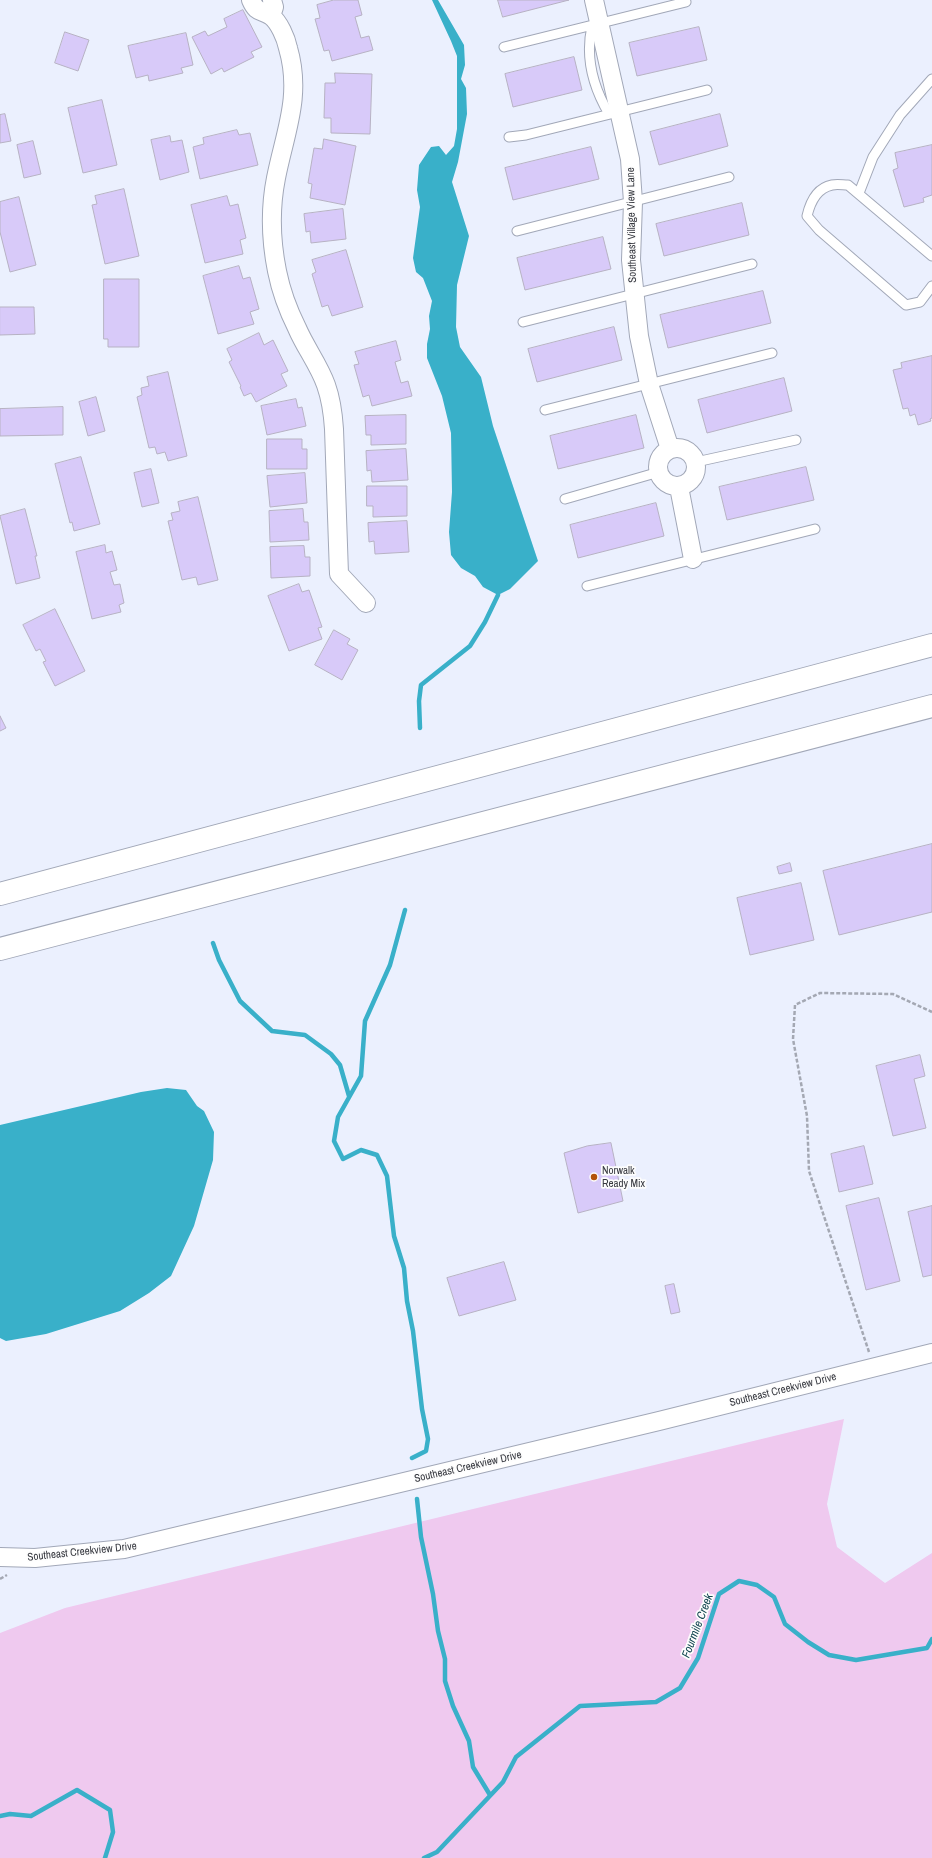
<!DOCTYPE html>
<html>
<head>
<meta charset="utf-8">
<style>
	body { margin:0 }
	canvas { display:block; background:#ebf0fe }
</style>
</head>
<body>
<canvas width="932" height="1858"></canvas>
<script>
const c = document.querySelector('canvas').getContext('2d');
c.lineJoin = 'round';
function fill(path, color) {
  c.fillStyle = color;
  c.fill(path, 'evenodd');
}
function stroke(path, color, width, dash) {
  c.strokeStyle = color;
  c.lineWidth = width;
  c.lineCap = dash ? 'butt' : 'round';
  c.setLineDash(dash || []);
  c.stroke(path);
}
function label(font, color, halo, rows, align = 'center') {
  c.font = font + ' "Archivo Narrow",sans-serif';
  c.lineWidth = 3.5;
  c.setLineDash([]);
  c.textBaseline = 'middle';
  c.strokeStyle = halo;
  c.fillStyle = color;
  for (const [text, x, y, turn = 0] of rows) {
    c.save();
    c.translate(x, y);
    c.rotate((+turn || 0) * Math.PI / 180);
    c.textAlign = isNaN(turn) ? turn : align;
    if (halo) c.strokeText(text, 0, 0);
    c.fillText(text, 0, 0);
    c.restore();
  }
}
fill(new Path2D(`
	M844,1419L827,1504L837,1547L885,1583L932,1553V1858H0V1633L65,1608Z`), '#efc9ef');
fill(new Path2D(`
	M432,0H438L464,45L465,65L461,79L466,88L467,114L458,162L452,182L469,236L457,285L456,327L460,347L481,377L493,426L538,561L510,589L498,595L483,587L475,576L461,568L451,555L449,532L452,492L451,433L442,396L427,358V344L430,329L429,316L432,301L423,278L416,272L413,258L420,207L417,190L419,165L431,147L439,146L446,155L454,146L457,129V56L451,41Z
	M167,1088L186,1090L197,1106L204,1111L214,1132L213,1160L194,1226L171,1276L149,1293L120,1311L46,1334L6,1341L0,1338V1125L141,1092Z`), '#39b0c9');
stroke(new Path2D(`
	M420,728L419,701L421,685L470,646L485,622L498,595
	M405,910L390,965L365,1021L361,1076L338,1117L334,1141L343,1159L361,1150L377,1155L387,1176L394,1236L404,1268L407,1301L413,1331L422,1409L428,1439L426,1451L412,1458
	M213,943L219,960L240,1001L272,1031L305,1035L331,1054L340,1065L349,1096
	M417,1499L421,1537L433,1594L438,1631L445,1659V1681L453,1706L469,1741L473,1767L490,1795
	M0,1816L10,1814L31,1816L77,1790L110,1810L113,1832L105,1858
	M424,1858L437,1852L503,1782L516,1757L580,1706L656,1702L680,1688L698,1658L719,1594L739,1581L757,1585L774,1597L785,1624L808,1642L829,1655L856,1660L927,1648L932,1639`), '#39b0c9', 4.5);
const building = new Path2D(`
	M334,0H358L362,15L355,17L361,38L369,36L373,50L332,61L329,50L324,51L315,19L320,18L317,5Z
	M498,0H569L503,17Z
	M243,10L262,47L251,52L254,57L224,72L222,68L211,74L192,37L205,31L208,36L227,27L224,19Z
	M699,27L707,60L637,76L629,43Z
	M65,32L89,40L78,71L55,63Z
	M186,33L193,65L181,68L183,73L149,81L148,75L136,78L128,46Z
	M574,57L582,90L513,107L505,74Z
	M335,73L372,74L370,134L331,133V118H324L325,83H335Z
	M102,100L117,165L83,173L68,108Z
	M5,114L11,141L0,143V115Z
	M720,114L728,146L659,165L650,132Z
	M237,130L239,135L250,133L258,165L200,179L193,147L204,144L203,138Z
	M170,136L171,142L182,140L189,172L160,180L151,140Z
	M324,139L356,146L345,205L310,198L312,184L308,183L314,148L322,149Z
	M33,141L41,174L24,178L17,145Z
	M932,145V195L923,198L924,202L904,207L893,170L898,168L895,153Z
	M591,147L599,179L513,200L505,168Z
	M124,189L139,256L105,264L92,205L97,204L95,196Z
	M227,196L230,206L238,204L246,238L240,240L243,254L205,263L191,205Z
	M19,197L36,265L10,272L0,232V202Z
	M742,203L749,235L664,256L656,224Z
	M343,209L346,239L311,243L310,231L306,232L304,214Z
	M603,237L611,269L525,290L517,258Z
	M346,250L363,307L332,316L328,305L322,307L312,274L316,272L312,260Z
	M239,266L243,279L250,277L259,309L250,312L254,324L218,334L203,276Z
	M104,279H139V347H108V339H104Z
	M763,291L771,323L668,348L660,315Z
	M0,307H34L35,334L0,335Z
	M614,327L622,360L537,382L528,349Z
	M259,333L264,345L273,340L288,371L281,374L287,386L256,402L251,393L244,396L240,387L241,386L229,362L232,360L227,349Z
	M396,341L401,360L395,362L401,383L408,381L412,396L372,406L369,395L363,397L354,365L359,364L355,352Z
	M932,356V418L930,419L931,421L918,425L915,414L910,416L908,408L903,409L893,370L902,368L901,363Z
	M168,372L187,456L168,461L165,452L157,454L155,447L149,448L137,397L142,395L141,388L149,386L147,377Z
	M784,378L792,411L707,433L698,400Z
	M96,397L105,431L88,436L79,402Z
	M296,399L298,408L302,407L306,426L267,435L261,406Z
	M63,407V435L0,436V409Z
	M406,415V444L371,445V435H366L365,416Z
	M636,415L644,448L558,469L550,436Z
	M267,439H302V449H307V469H267Z
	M406,449L408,480L372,482L371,470L367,471L366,451Z
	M81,457L100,524L74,531L72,522L70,523L55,464Z
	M806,467L814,500L727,520L719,487Z
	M151,469L159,503L142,507L134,473Z
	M305,473L307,503L270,507L267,476Z
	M367,486H407V516L373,517V506H367Z
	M198,497L218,580L198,585L196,577L182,580L168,521L173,520L171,513L180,511L178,502Z
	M656,503L664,536L578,558L570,525Z
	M25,509L37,556H35L40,578L16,584L0,516Z
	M303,509L304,522H308L309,540L270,542L269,511Z
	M407,521L409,552L375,554L374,541L369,542L368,523Z
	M105,545L106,553L112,551L117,570L110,572L114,585L120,584L124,603L119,605L121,612L92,619L76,552Z
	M304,546L305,557H310V576L271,578L270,547Z
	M299,584L302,592L309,590L322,627L318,628L322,639L289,651L268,596Z
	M55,609L85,671L55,686L43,662L46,661L40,649L36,651L23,625Z
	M334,630L350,639L347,644L358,650L342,680L315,665Z
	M0,716L6,728L0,731Z
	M932,844V912L839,935L823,871Z
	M790,863L792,871L779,874L777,867Z
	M801,883L814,940L750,955L737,898Z
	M920,1055L925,1076L914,1079L926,1128L893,1136L876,1066Z
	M611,1143L623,1201L578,1213L564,1153L587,1146Z
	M864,1146L873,1184L839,1192L831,1154Z
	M879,1198L900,1281L866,1290L846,1206Z
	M932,1206V1275L923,1277L908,1212Z
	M504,1262L516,1300L459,1316L447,1278Z
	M674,1284L680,1312L671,1314L665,1286Z`);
fill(building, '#d8caf9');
stroke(building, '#b7b2c3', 1);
const lane = new Path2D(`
	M592,26C585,57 593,87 609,114
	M504,47L686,2
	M509,137L526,135L707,90
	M859,193L873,157L900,115L932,79
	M517,231L729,177
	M932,256L848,185C843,185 837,184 832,185C817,188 810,203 807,216L819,230L906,305L920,302L932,286
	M523,322L752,264
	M545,410L772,353
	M696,462L796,440
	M565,499L659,472
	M587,586L815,529`);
const street = new Path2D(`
	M251,0C257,14 261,9 271,16C279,22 286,38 288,48C302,96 285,132 276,178C270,208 271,241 277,271C281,291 288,310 297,328C305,347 319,365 326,385C331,399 333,414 334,429L339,574L366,603
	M594,0L630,159L633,202L631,260L639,336L649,384L670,449
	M271,16L274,7L272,0
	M658 467a19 19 0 1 1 38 0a19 19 0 1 1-38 0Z
	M679,487L693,559
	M0,1557L35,1558L124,1549L659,1421L932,1353`);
const highway = new Path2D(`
	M0,894L932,645
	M0,949L932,706`);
stroke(lane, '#a2a8b8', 11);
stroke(street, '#a2a8b8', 20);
stroke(highway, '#a2a8b8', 24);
stroke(new Path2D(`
	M869,1352L809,1171L807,1116L793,1039L795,1005L820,993L893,994L932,1012
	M0,1579L7,1575`), '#a4a8b3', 2.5, [4, 2]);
stroke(lane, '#fff', 9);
stroke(street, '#fff', 18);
stroke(highway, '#fff', 22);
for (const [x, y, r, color] of [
	[594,1177,4,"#b3530a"]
]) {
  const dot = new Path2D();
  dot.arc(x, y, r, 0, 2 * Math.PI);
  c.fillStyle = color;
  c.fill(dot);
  stroke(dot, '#fdfdfd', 1.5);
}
label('11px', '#373940', '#fdfdfd', [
	["Southeast Village View Lane",632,225,-91],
	["Southeast Creekview Drive",783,1390,-14],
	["Southeast Creekview Drive",468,1467,-13],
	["Southeast Creekview Drive",82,1552,-6]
]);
label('11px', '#373940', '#fdfdfd', [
	["Norwalk",602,1171],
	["Ready Mix",602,1184]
], 'left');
label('italic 12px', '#124550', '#fdfdfd', [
	["Fourmile Creek",698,1626,-69]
]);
</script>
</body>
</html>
